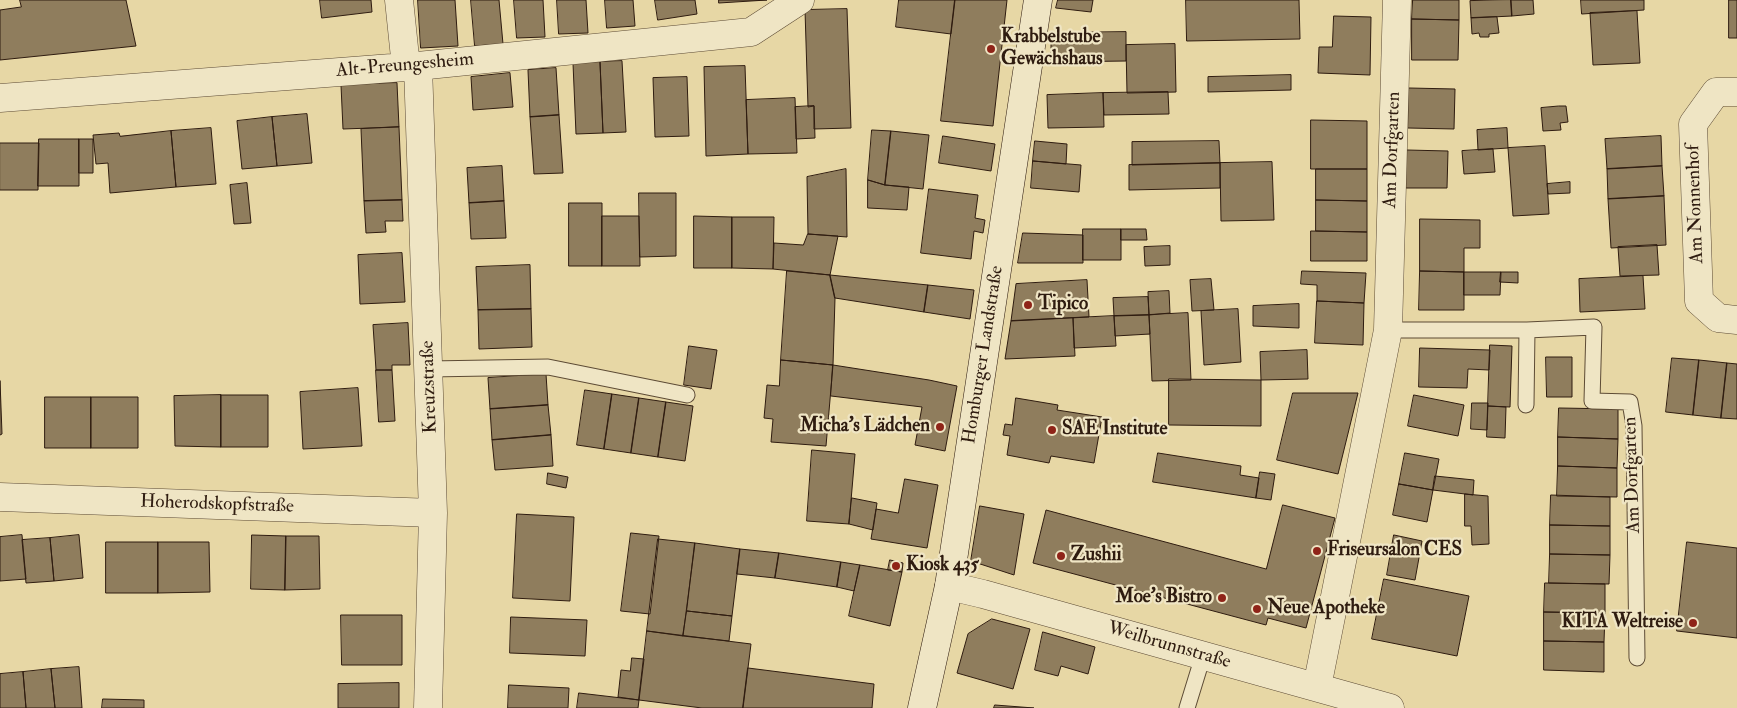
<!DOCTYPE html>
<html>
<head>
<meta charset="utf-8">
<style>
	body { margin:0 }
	canvas { display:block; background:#e7d7a5 }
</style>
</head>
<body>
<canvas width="1737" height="708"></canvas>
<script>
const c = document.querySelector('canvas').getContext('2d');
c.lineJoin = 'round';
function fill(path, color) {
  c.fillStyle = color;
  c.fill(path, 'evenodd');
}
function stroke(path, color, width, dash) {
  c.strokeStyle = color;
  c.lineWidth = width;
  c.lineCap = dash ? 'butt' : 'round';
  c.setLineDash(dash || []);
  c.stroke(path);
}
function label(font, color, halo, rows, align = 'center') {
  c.font = font + ' "IM FELL Double Pica",serif';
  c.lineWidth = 4.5;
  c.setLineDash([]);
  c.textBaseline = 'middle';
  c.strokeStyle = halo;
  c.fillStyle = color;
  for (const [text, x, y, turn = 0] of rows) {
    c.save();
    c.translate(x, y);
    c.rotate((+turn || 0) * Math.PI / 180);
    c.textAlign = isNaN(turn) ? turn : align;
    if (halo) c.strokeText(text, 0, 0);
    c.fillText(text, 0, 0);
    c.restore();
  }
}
const building = new Path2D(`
	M20,0H126L136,46L0,60V10L21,7Z
	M320,0H371L372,12L322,18Z
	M418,0H455L458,46L421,48Z
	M471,0H499L503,44L475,46Z
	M514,0H543L545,37L517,38Z
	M557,0H586L588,33L559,34Z
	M605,0H633L635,26L607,28Z
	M655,0H695L697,14L658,20Z
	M719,0H767L719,3Z
	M899,0H955L951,34L896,27Z
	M955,0H1007L993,126L941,121Z
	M1058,0H1093L1091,12L1056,8Z
	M1186,0H1299L1300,39L1187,41Z
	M1413,0H1459V20L1412,19Z
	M1511,0H1533L1534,14L1512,16Z
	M1511,0L1512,16L1471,18L1470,1Z
	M1581,0H1644V10L1582,14Z
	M1729,0H1737V38H1729Z
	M847,9L851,128L814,129V106L808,107L805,10Z
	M1637,11L1640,63L1593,65L1590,13Z
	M1334,16L1371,17L1370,75L1318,73L1319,47H1332Z
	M1497,17L1499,33L1489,34V37H1480L1479,33L1472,34L1471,18Z
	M1412,19L1459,20L1458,60H1412Z
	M1126,32V61L1051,62V33Z
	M1175,44L1176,92L1127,93L1126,45Z
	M622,61L626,132L603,133L600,62Z
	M600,62L603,133L576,134L573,63Z
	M745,66L748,154L706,156L704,67Z
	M556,68L559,115L530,117L528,70Z
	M510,73L513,107L473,110L471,77Z
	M1291,75V90L1208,92V77Z
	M687,77L689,136L655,137L653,78Z
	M397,83L399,127L343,129L341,85Z
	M1409,88L1455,89L1454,129L1408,128Z
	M1168,92L1169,114L1104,115L1103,93Z
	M1103,93L1104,127L1048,128L1047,95Z
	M795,98L797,153L748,154L746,100Z
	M814,106L815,138L796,139L795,107Z
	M1559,106H1566L1568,122L1560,123L1561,130L1543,131L1541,108Z
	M307,114L312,163L277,166L272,117Z
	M559,115L563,173L534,174L530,117Z
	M272,117L277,166L242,169L237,121Z
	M1311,120L1367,121V169H1311Z
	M399,127L402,200L364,201L361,129Z
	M211,128L216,184L176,187L171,131Z
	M1507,128L1508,148L1478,150L1477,130Z
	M872,130L891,131L885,185L868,180Z
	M171,131L176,187L110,193L108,163L96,164L93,135L119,133L120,136Z
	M891,131L929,135L923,189L885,185Z
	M943,136L995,144L991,171L939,163Z
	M1661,136L1662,166L1607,169L1605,139Z
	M39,139H79V186H38Z
	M79,139H93V173H79Z
	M1035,141L1067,144L1066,164L1033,161Z
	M1219,141L1220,163L1132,165V142Z
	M0,143H39L38,190H0Z
	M1545,146L1549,214L1513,216L1508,148Z
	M1493,149L1495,172L1464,174L1462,151Z
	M1407,150L1448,151L1447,188H1406Z
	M1033,161L1081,165L1079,192L1031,188Z
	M1272,162L1274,220L1221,221L1220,163Z
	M1220,163V188L1129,190V165Z
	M502,166L504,201L469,203L467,168Z
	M1662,166L1664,196L1608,199L1607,169Z
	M846,169L847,237L808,234L807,177Z
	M1316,169H1367V201L1316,200Z
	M868,180L885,185L909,187L907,210L868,208Z
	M1570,182V193L1548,194L1547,184Z
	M247,183L251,223L234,224L230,185Z
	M929,189L978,195L975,218L985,220L983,233L974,231L971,259L921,253Z
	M639,193H676V256L640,257Z
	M1664,196L1666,245L1611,248L1608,199Z
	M402,200L403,221H385L386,232L366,233L364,201Z
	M1316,200L1367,201V232L1316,231Z
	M504,201L506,238L471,239L469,203Z
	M569,203H602V266H569Z
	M602,216H639L640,266H602Z
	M694,216L732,217V268H694Z
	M732,217H774L773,269L732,268Z
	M1420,219L1480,220V248H1464V272L1420,271Z
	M1083,229H1121V260H1083Z
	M1121,229H1146L1147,240H1121Z
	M1311,231L1367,232V261H1311Z
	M1023,233L1083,235V263H1018Z
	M808,234L838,236L830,275L773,269L774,243L803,245Z
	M1657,245L1659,275L1620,276L1618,247Z
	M1170,246V265L1145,266L1144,247Z
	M402,253L405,302L360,304L358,255Z
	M530,265L531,309L478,310L476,267Z
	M787,271L830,275L835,298L833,365L781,360Z
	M1302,271L1366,273L1364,303L1317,301V285L1301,284Z
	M1420,271L1464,272V310H1419Z
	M1464,272H1501L1500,295H1464Z
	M1501,272H1518V283L1500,282Z
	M830,275L928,285L924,312L835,298Z
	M1643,276L1645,309L1580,312L1579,279Z
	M1211,279L1214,310L1192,311L1190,280Z
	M1087,280L1089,317L1011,321L1016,284Z
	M928,285L974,290L970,319L924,312Z
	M1169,291L1170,313L1149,315L1148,292Z
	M1148,297L1149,315L1114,316L1113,298Z
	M1317,301L1364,303L1363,345L1315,343Z
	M1299,304V328L1253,326V306Z
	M531,309L532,347L479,349L478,310Z
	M1238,309L1241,362L1204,365L1201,311Z
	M1188,313L1191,380L1152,381L1149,315Z
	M1149,315L1150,334L1115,336L1114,316Z
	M1114,316L1116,346L1074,348L1073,318Z
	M1073,318L1075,356L1005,359L1011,321Z
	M408,323L410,365H392V370H376L373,325Z
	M1490,345L1512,346L1510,407L1488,406Z
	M689,346L717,350L711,389L684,385Z
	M1420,348L1490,350L1489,370L1468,369L1467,388L1419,387Z
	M1307,350L1308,379L1261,380L1260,352Z
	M1546,357H1572V397H1547Z
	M1672,358L1699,360L1693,415L1666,412Z
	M781,360L833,365L826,446L771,442L773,419L764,418L767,385L779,386Z
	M1699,360L1727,363L1721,418L1693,415Z
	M1727,363L1737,364V419L1721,418Z
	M833,365L929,380L957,386L945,451L915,445L922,407L831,396Z
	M376,370H392L395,421L379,422Z
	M546,374L548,405L490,409L488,378Z
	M1169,379L1261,380V426L1169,425Z
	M0,381L2,434L0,435Z
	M358,388L362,446L303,449L300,392Z
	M585,390L612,394L604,449L577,445Z
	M1293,393H1358L1338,474L1277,460Z
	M612,394L639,398L631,453L604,449Z
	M221,395H268V447H221Z
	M221,395V447L175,446L174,396Z
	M1414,395L1464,405L1458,436L1408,426Z
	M45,397H91V448H45Z
	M91,397H138V448H91Z
	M639,398L666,402L658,457L631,453Z
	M1016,398L1058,405L1057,410L1102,417L1094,463L1051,456L1049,463L1007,455L1010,436L1003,435L1005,424L1012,425Z
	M666,402L693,406L685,461L658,457Z
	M1472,403H1488L1487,430L1471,429Z
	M548,405L551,435L492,440L490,409Z
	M1488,406L1506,407L1505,438L1487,437Z
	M1559,408L1618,409V439L1558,437Z
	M551,435L553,466L495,470L492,440Z
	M1558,437L1618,439L1617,468L1558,466Z
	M812,450L855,454L849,524L807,521Z
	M1158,453L1241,466L1240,475L1259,478L1256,498L1153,482Z
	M1405,453L1439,459L1433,490L1399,484Z
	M1558,466L1617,468V497L1557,496Z
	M1260,472L1275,474L1271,500L1256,498Z
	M548,473L568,477L566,488L547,484Z
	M1435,476L1474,480L1473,495L1433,490Z
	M905,479L938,485L927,548L871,539L876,509L898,513Z
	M1399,484L1433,490L1427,522L1393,515Z
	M1465,494L1488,496L1489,544L1472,545L1471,526H1465Z
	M1551,495L1610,497V526L1550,525Z
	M852,498L877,503L873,530L849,524Z
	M1283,505L1335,518L1306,628L1268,618L1266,625L1033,563L1046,510L1266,569Z
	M980,506L1024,514L1014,575L971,561Z
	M517,514L574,517L570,601L513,598Z
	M1550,525L1610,526V555L1550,554Z
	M631,533L659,536L650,614L621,611Z
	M22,535L26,579L0,581V537Z
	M79,535L83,578L54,581L50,538Z
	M252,535L286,536L285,590L251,589Z
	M1394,535L1422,541L1415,580L1387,575Z
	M286,536H319L320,589L285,590Z
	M50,538L54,581L26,583L22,540Z
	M658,539L695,543L683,636L647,631Z
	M106,542H158V593H106Z
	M158,542H209L210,592L158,593Z
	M1687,542L1737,548V638L1677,631Z
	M695,543L740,549L732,616L687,611Z
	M740,549L779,553L775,578L737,574Z
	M779,553L841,562L837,587L775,578Z
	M1550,554L1610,555L1609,584L1549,583Z
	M890,560L903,563L902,572L888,570Z
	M841,562L860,565L854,591L837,587Z
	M860,565L902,572L890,626L849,616Z
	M1384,579L1469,596L1457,656L1372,639Z
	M1545,583L1605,584V613L1544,612Z
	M687,611L732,616L729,641L683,636Z
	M1544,612L1605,613L1604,642L1544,641Z
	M341,615H402V665H342Z
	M511,617L587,620L585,656L510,653Z
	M992,619L1030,629L1013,689L957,673L968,634Z
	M647,631L751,644L743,708H702L639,700Z
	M1043,632L1095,647L1088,674L1061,666L1058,676L1035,670Z
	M1544,641L1604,642V672L1544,670Z
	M632,658L644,659L639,700L618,697L621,670L630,671Z
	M79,667L82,708H55L51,669Z
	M748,668L874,684L872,708H743Z
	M51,669L55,708H26L23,672Z
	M23,672L26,708H0V674Z
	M399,683V708H338V684Z
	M509,685L569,688L568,708H508Z
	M579,693L639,700L638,708H577Z
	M103,699L144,700V708H102Z
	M995,705L1034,708H994Z`);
fill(building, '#8f7d5d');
stroke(building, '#2f1c10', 1);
const lane = new Path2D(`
	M1388,330H1527L1594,327L1592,401L1630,402L1634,426L1637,658
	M429,369L548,367L687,395
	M1526,405L1527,330
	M1187,708L1203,656`);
const street = new Path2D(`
	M399,0L406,67
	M418,66L433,513L428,708
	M1737,92H1716L1693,124L1699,301L1718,318L1737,320
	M0,98L418,66L751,32L800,0
	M0,497L433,513
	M949,586L983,594L1390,708
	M1317,687L1388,330L1397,0`);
const secondary = new Path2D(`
	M922,708L949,586L1038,0`);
stroke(lane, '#5d4b35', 17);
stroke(street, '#5d4b35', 29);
stroke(secondary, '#2f1c10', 29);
stroke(lane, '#efe5c4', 15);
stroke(street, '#efe5c4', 28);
stroke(secondary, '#efe5c4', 28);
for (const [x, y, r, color] of [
	[991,49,5,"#8f2418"],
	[1028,305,5,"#8f2418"],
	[940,427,5,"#8f2418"],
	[1052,430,5,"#8f2418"],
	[1317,551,5,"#8f2418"],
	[1061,556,5,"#8f2418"],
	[896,566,5,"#8f2418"],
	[1222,598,5,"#8f2418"],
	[1257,609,5,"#8f2418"],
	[1693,623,5,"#8f2418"]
]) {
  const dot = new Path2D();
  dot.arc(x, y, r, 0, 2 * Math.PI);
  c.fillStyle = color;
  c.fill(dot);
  stroke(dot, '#efe5c4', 2);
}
label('bold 19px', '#2f1c10', '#efe5c4', [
	["Krabbelstube",1001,38],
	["Gewächshaus",1001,60],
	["Tipico",1038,305],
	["Micha's Lädchen",930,427,"right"],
	["SAE Institute",1062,430],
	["Friseursalon CES",1327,551],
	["Zushii",1071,556],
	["Kiosk 435",906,566],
	["Moe's Bistro",1212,598,"right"],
	["Neue Apotheke",1267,609],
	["KITA Weltreise",1683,623,"right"]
], 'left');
label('19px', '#2f1c10', '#efe5c4', [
	["Alt-Preungesheim",405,66,-5],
	["Am Dorfgarten",1393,150,-88],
	["Am Nonnenhof",1696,204,-92],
	["Homburger Landstraße",984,355,-81],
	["Kreuzstraße",430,387,-92],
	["Am Dorfgarten",1633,475,-92],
	["Hoherodskopfstraße",217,505,2],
	["Weilbrunnstraße",1169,646,16]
]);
</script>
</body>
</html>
